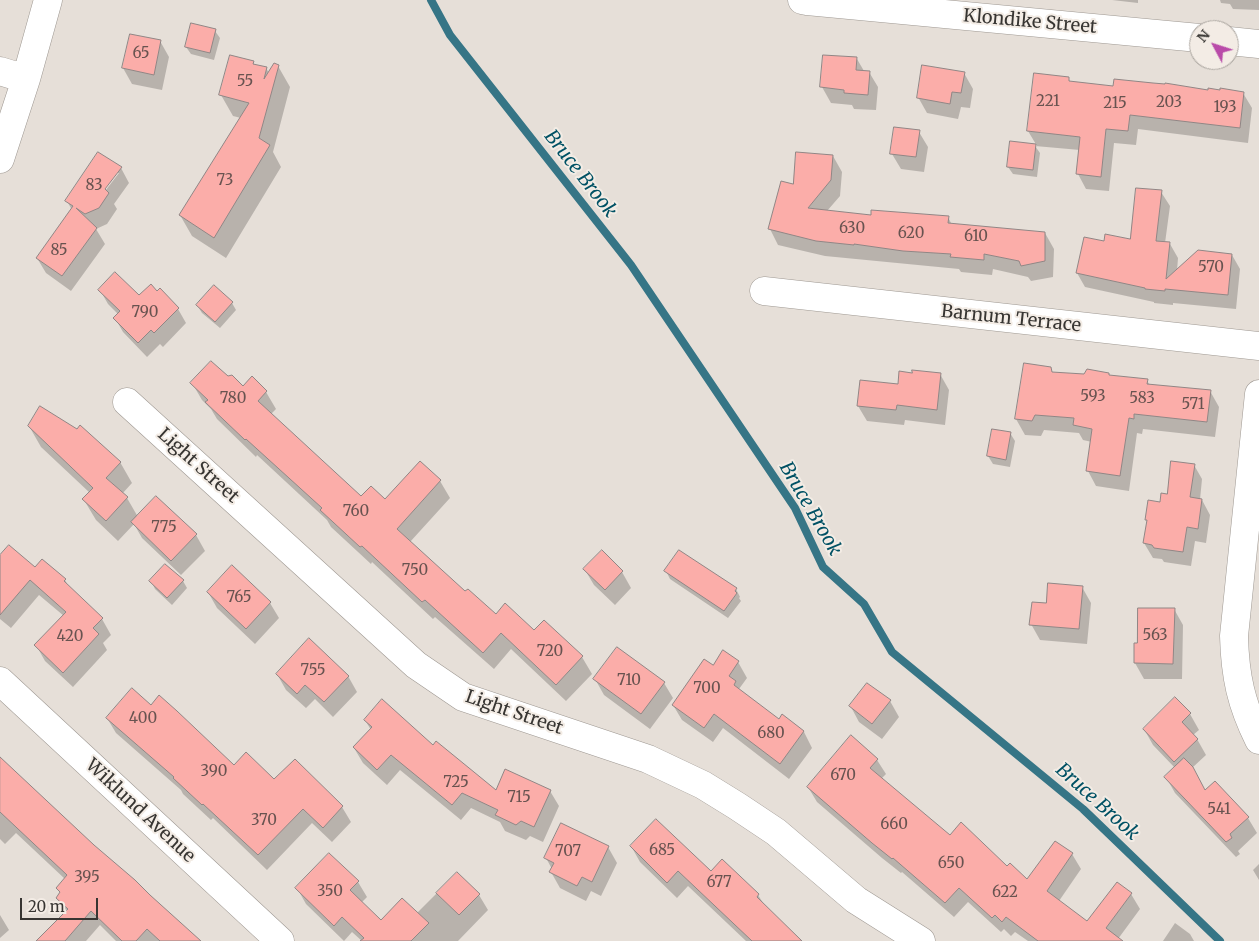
<!DOCTYPE html>
<html>
<head>
<meta charset="utf-8">
<style>
	body { margin:0 }
	#map { position:relative; width:1259px; height:941px; overflow:hidden; background:#e6dfd8; font-family:Merriweather,serif }
	canvas { display:block }
	.north { position:absolute; left:1189px; top:20px; width:50px; height:50px; box-sizing:border-box; background:#f3ece5; border:1px solid #a8a39d; border-radius:50%; rotate:310deg; font-size:14px; font-weight:700; line-height:20px; text-align:center; color:#373532 }
	.north::after { content:''; display:block; margin:auto; width:18px; height:22px; background:#b94ba9; clip-path:polygon(50% 0,100% 100%,50% 72%,0 100%) }
	.scale { position:absolute; left:20px; top:898px; width:78px; height:22px; box-sizing:border-box; border:2px solid #373532; border-top:0; padding-left:6px; font-size:15px; line-height:18px; white-space:nowrap; color:#373532; -webkit-text-stroke:4px #f3ece5; paint-order:stroke }
</style>
</head>
<body>
<div id="map">
<canvas width="1259" height="941"></canvas>
<div class="north">N</div>
<div class="scale">20 m</div>
</div>
<script>
const c = document.querySelector('canvas').getContext('2d');
c.lineJoin = 'round';
function fill(path, color) {
  c.fillStyle = color;
  c.fill(path, 'evenodd');
}
function stroke(path, color, width, dash) {
  c.strokeStyle = color;
  c.lineWidth = width;
  c.lineCap = dash ? 'butt' : 'round';
  c.setLineDash(dash || []);
  c.stroke(path);
}
function label(font, color, halo, rows, align = 'center') {
  c.font = font + ' Merriweather,serif';
  c.lineWidth = 4;
  c.setLineDash([]);
  c.textBaseline = 'middle';
  c.strokeStyle = halo;
  c.fillStyle = color;
  for (const [text, x, y, turn = 0] of rows) {
    c.save();
    c.translate(x, y);
    c.rotate((+turn || 0) * Math.PI / 180);
    c.textAlign = isNaN(turn) ? turn : align;
    if (halo) c.strokeText(text, 0, 0);
    c.fillText(text, 0, 0);
    c.restore();
  }
}
fill(new Path2D(`
	M1112,0H1138V3Z
	M1220,0H1259V10L1233,9L1230,4L1221,3Z
	M215,31L220,38L214,60L191,54L186,47Z
	M160,41L169,57L162,90L132,84L123,68Z
	M857,59L864,71L869,72L878,87L876,110L854,109L852,105L831,103L822,87Z
	M253,62L255,66L266,68L269,73L278,66L290,87L273,152L281,167L226,258L192,236L180,215L241,118L233,116L221,95Z
	M964,73L973,89L970,108L961,107L958,119L927,113L918,97Z
	M1068,79L1071,83L1114,87L1243,93L1252,108L1248,143L1138,129L1136,145L1114,143L1109,191L1086,189L1078,174L1080,150L1035,146L1040,153L1037,177L1013,174L1008,167L1011,142L1037,146L1028,131Z
	M919,132L928,147L924,172L901,169L892,154Z
	M833,156L842,172L840,196L827,211L872,216L948,217L952,225L1045,233L1054,249L1053,277L1031,281L1028,277L993,269L992,275L961,272L959,269L825,256L778,245L770,229L794,186Z
	M121,168L129,183L114,204L117,209L107,224L96,229L105,244L71,291L46,273L37,258L72,210L67,201ZM116,173H119L102,195L100,193Z
	M1161,192L1170,206L1165,243L1170,244L1178,258L1177,271L1232,255L1240,269L1236,309L1173,303V305L1154,303V302L1085,287L1077,273L1105,243L1131,241Z
	M100,290L139,297L157,293L160,290L178,309L186,323L163,347L160,344L147,357L123,332L115,318L119,315L108,304Z
	M232,303L236,310L220,328L202,313L197,305Z
	M1050,369L1053,373L1084,375L1109,374L1110,376L1147,381L1150,385L1210,391L1219,407L1215,437L1143,429L1142,434L1137,433L1129,491L1096,486L1088,471L1092,442L1083,440L1079,433L1044,430L1041,436L1025,435L1016,419Z
	M940,374L949,390L945,425L905,420L904,425L867,421L858,406L899,386Z
	M227,378L243,388L252,378L266,392L276,409L271,414L361,498L385,500L440,481L450,498L410,542L465,593L496,616L535,632L582,657L592,674L566,701L511,649L494,669L435,617L433,619L372,562L371,564L331,527L327,520L257,455L256,457L217,419L211,409L202,400L192,383Z
	M29,426L120,462L132,483L122,494L127,498L138,517L196,535L205,551L181,575L142,538L134,524L118,541L96,520L84,500L90,493L41,447Z
	M1010,433L1015,441L1010,467L993,464L988,456Z
	M1194,465L1202,479L1200,500H1202L1210,515L1206,543L1195,541L1191,566L1164,562L1162,559L1153,558L1144,543L1148,522L1146,519Z
	M602,552L622,572L631,588L615,605L594,585L585,570Z
	M0,557L65,580L70,589L102,619L111,635L103,643L107,650L73,687L45,661L36,645L64,616L39,595L11,628L0,619Z
	M232,567L270,603L279,618L255,644L217,608L208,592Z
	M666,571L736,589L740,597L739,598L741,601L728,618L670,579Z
	M151,581H183L187,588L172,605L155,589Z
	M1082,587L1091,603L1087,644L1040,640L1031,624L1047,605Z
	M1174,609L1183,625L1182,679H1144L1135,663L1136,645Z
	M724,652L738,662L747,678L739,689L779,721L783,716L804,732L812,748L789,779L723,728L713,742L682,720L673,705L713,667Z
	M277,674L348,676L357,692L333,717L315,699L306,708L286,690Z
	M595,679L664,683L673,698L650,729L604,695Z
	M890,701L899,717L882,739L859,722L851,707Z
	M151,707L234,767L274,780L342,807L351,822L332,842L312,823L267,870L213,818L211,820L183,794L181,790L116,733L107,718Z
	M1190,714L1199,730L1193,735L1197,739L1206,755L1192,768L1205,792L1248,818L1257,833L1238,851L1240,854L1236,857L1175,793L1166,777L1175,768L1153,745L1144,729Z
	M365,720L433,747L496,792L550,791L559,806L543,842L530,836L526,840L505,831L500,822L471,808L461,820L400,770L387,785L363,763L354,748L371,730Z
	M877,760L886,774L881,779L950,836L1007,867L1028,881L1055,843L1072,854L1081,869L1059,901L1087,923L1117,883L1131,894L1140,909L1118,939L1121,941H1028L1015,932L1011,936L1004,929L1001,932L968,902L954,917L902,872L901,873L882,858L817,802L808,787Z
	M0,775L199,941H116L100,925L86,941H38L66,913L57,898L61,894L57,888L65,879L16,833L5,844L0,839Z
	M631,846L711,873L722,861L758,895L765,906L801,941H746L688,886L677,898L640,862Z
	M608,847L617,863L601,896L591,891L586,901L560,888L551,872L552,869L546,858Z
	M1259,864V880L1253,870Z
	M457,873L479,895L488,910L458,941H362L352,932L344,941L306,904L297,888L358,882L367,897L361,903L381,922L417,913Z
	M0,915L9,930L0,938Z
	M1175,923L1190,934L1194,941H1163Z`), '#0003');
stroke(new Path2D(`
	M431,0L450,35L631,265L795,508L823,567L864,604L892,652L1083,809L1220,941`), '#367586', 8);
const building = new Path2D(`
	M191,23L216,29L210,53L185,47Z
	M130,34L161,40L154,75L122,68Z
	M230,55L254,61L253,64L267,67L264,79L274,63L279,65L259,138L270,145L214,238L179,215L249,103L219,95Z
	M823,55L857,57L856,70L870,71L868,95L844,93V90L820,87Z
	M922,65L965,72L961,93L952,92L950,104L917,98Z
	M1034,73L1069,77V81L1113,86L1114,79L1153,83L1165,84V83L1208,90V88L1220,90V88L1244,92L1240,128L1130,115L1128,131L1106,129L1101,177L1076,174L1080,137L1027,131Z
	M894,127L920,130L916,157L890,154Z
	M1010,141L1036,144L1033,170L1007,167Z
	M98,152L122,167L105,189L109,193L99,208L85,214L76,208L97,228L62,276L36,258L73,206L65,201Z
	M796,152L833,155L831,180L808,208L871,215V210L949,216L948,223L1045,232V261L1021,266L1019,261L984,254V260L950,257L951,254L903,251L854,244V245L816,241L768,229L781,181L793,184Z
	M1136,188L1162,190L1156,241L1170,242L1166,279L1198,250L1232,254L1228,295L1165,289V291L1145,289V288L1076,273L1084,237L1104,241L1105,234L1130,239Z
	M115,272L139,295L151,284L157,291L160,288L179,308L154,333L151,330L138,343L113,318L120,311L98,290Z
	M214,285L233,302L215,322L196,305Z
	M211,361L228,376L232,375L243,386L252,376L267,391L258,401L361,496L371,486L385,499L420,461L441,480L397,529L465,591L468,589L496,614L505,603L534,630L544,620L583,656L556,685L501,633L483,653L425,600L422,602L362,546L360,547L320,510L322,508L246,439L245,440L205,402L208,400L190,383Z
	M1024,363L1051,367L1052,372L1084,374L1087,369L1109,373V375L1148,379L1147,384L1211,390L1207,422L1134,414V419L1129,418L1120,476L1086,471L1092,429L1073,425L1074,418L1035,415L1032,421L1015,419Z
	M912,370L941,373L937,410L897,405L896,410L857,406L860,380L898,384L899,371L912,373Z
	M40,406L77,429L80,425L121,462L106,478L128,497L106,521L82,499L93,488L28,426Z
	M992,429L1011,432L1006,460L987,456Z
	M1171,461L1195,464L1190,497L1202,499L1198,529L1187,527L1183,552L1154,548L1152,545L1143,543L1147,520H1145L1148,500L1160,502L1161,493L1167,494Z
	M156,496L197,534L171,561L131,522Z
	M9,545L35,567L42,559L66,579L64,581L103,618L93,628L99,634L63,673L34,645L66,612L30,580L0,615V555Z
	M602,550L623,571L605,590L583,569Z
	M679,550L737,588L735,591L737,593L724,611L664,571Z
	M165,564L184,580L167,598L149,581Z
	M232,565L271,602L246,629L207,592Z
	M1048,583L1083,586L1079,629L1029,625L1032,602L1046,603Z
	M1138,608H1175L1173,664L1134,663V643H1137Z
	M309,638L349,676L324,702L305,685L297,694L276,674Z
	M617,647L665,682L641,714L593,679Z
	M723,650L739,661L729,676L736,681L734,685L779,719L782,714L804,731L780,764L714,714L704,728L672,705L704,659L713,665Z
	M867,683L891,700L872,724L849,706Z
	M132,688L151,705L159,695L177,711L234,765L246,752L274,779L295,759L343,806L323,828L303,809L258,855L203,804L202,805L173,778L174,777L106,718Z
	M1175,697L1191,713L1182,722L1198,739L1174,762L1143,729Z
	M382,699L433,745L436,741L496,790L505,769L551,790L534,827L521,821L516,825L495,815L498,810L462,793L452,805L391,755L377,770L353,747L372,727L364,720Z
	M851,735L878,759L870,768L950,835L961,822L1007,866L1010,863L1027,879L1055,841L1073,853L1047,891L1087,921L1117,882L1132,893L1106,928L1123,941H1038L1006,917L1002,922L995,915L992,918L959,888L945,903L893,858L892,859L872,843L807,787Z
	M0,757L94,845L135,880L150,895L201,941H160L147,929L136,941H122L91,911L65,941H36L68,909L56,898L60,892L56,888L67,875L0,812Z
	M1184,758L1193,767L1205,790L1215,781L1249,817L1230,834L1232,838L1226,842L1164,777Z
	M656,819L711,871L722,859L759,894L757,897L802,941H752L678,871L667,883L630,846Z
	M561,823L609,846L592,882L582,877L577,886L549,872L554,863L544,858Z
	M329,853L359,881L350,890L381,920L402,898L429,923L411,941H360L364,938L342,917L334,926L295,888Z
	M457,872L480,894L459,915L436,893Z`);
fill(building, '#fbada9');
stroke(building, '#908685', 1);
const minor = new Path2D(`
	M802,0L807,1L1199,38
	M1229,41L1259,44
	M0,71L26,79
	M0,159L26,79L48,0
	M764,291L1259,346
	M1259,394L1234,636C1235,676 1241,704 1259,740
	M127,402L416,665L463,697L648,759L703,785L737,806L776,832L856,900L921,941
	M0,681L280,941`);
stroke(minor, '#9e9892', 29);
stroke(minor, '#fff', 28);
label('15px', '#685350', null, [
	["65",141,54],
	["55",245,82],
	["221",1048,102],
	["203",1169,103],
	["215",1115,104],
	["193",1225,108],
	["73",225,181],
	["83",94,186],
	["630",852,229],
	["620",911,234],
	["610",976,237],
	["85",59,251],
	["570",1211,268],
	["790",145,313],
	["593",1093,397],
	["780",233,399],
	["583",1142,399],
	["571",1193,405],
	["760",356,512],
	["775",164,528],
	["750",415,571],
	["765",239,598],
	["563",1155,636],
	["420",70,637],
	["720",550,652],
	["755",313,671],
	["710",629,681],
	["700",707,689],
	["400",143,719],
	["680",771,734],
	["390",214,772],
	["670",843,776],
	["725",456,783],
	["715",519,798],
	["541",1219,810],
	["370",264,821],
	["660",894,825],
	["685",662,851],
	["707",568,852],
	["650",951,864],
	["395",87,878],
	["677",719,883],
	["350",330,892],
	["622",1005,893]
]);
label('18px', '#373532', '#f3ece5', [
	["Klondike Street",1030,22,5],
	["Barnum Terrace",1011,319,6],
	["Light Street",198,466,42],
	["Light Street",514,713,19],
	["Wiklund Avenue",140,811,43]
]);
label('italic 19px', '#005164', '#f3ece5', [
	["Bruce Brook",580,174,52],
	["Bruce Brook",810,509,60],
	["Bruce Brook",1097,802,42]
]);
</script>
</body>
</html>
